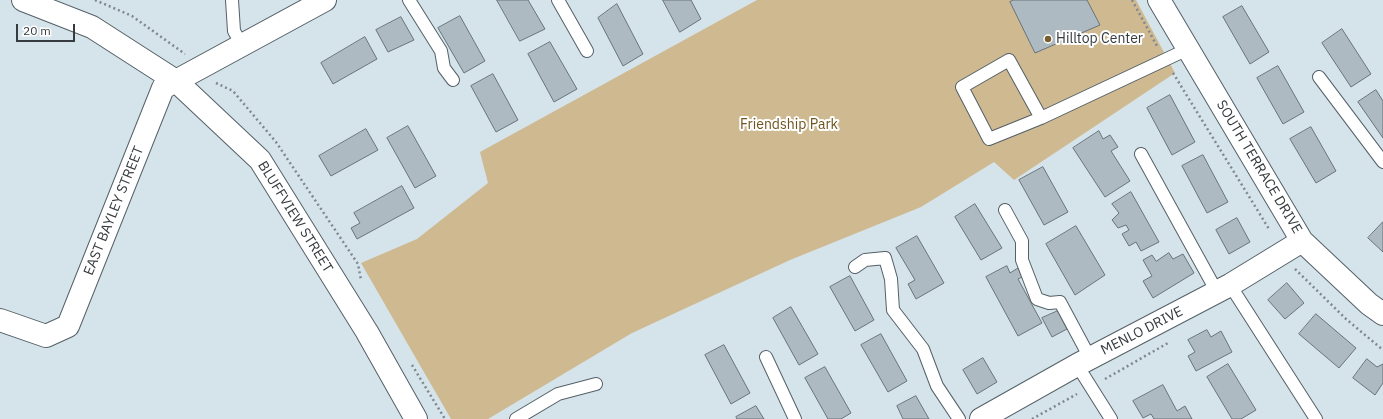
<!DOCTYPE html>
<html>
<head>
<meta charset="utf-8">
<style>
	body { margin:0 }
	#map { position:relative; width:1383px; height:419px; overflow:hidden; background:#d5e3ea; font-family:"IBM Plex Sans",sans-serif }
	canvas { display:block }
	.scale { position:absolute; left:16px; top:24px; width:59px; height:18px; box-sizing:border-box; border:2px solid #353b3e; border-top:0; padding-left:5px; font-size:12px; line-height:14px; white-space:nowrap; color:#353b3e; -webkit-text-stroke:3px #fff; paint-order:stroke }
</style>
</head>
<body>
<div id="map">
<canvas width="1383" height="419"></canvas>
<div class="scale">20 m</div>
</div>
<script>
const c = document.querySelector('canvas').getContext('2d');
c.lineJoin = 'round';
function fill(path, color) {
  c.fillStyle = color;
  c.fill(path, 'evenodd');
}
function stroke(path, color, width, dash) {
  c.strokeStyle = color;
  c.lineWidth = width;
  c.lineCap = dash ? 'butt' : 'round';
  c.setLineDash(dash || []);
  c.stroke(path);
}
function label(font, color, halo, rows, align = 'center') {
  c.font = font + ' "IBM Plex Sans",sans-serif';
  c.lineWidth = 4;
  c.setLineDash([]);
  c.textBaseline = 'middle';
  c.strokeStyle = halo;
  c.fillStyle = color;
  for (const [text, x, y, turn = 0] of rows) {
    c.save();
    c.translate(x, y);
    c.rotate((+turn || 0) * Math.PI / 180);
    c.textAlign = isNaN(turn) ? turn : align;
    if (halo) c.strokeText(text, 0, 0);
    c.fillText(text, 0, 0);
    c.restore();
  }
}
fill(new Path2D(`
	M757,0H1136L1175,73L1014,180L994,162L921,207L790,260L632,333L488,419H451L361,263L417,239L488,183L480,152Z`), '#cfb990');
const building = new Path2D(`
	M497,0H528L545,29L520,41Z
	M663,0H691L701,19L680,32Z
	M1014,0H1087L1100,25L1035,53L1010,2Z
	M617,4L643,54L623,66L598,18Z
	M1242,6L1269,52L1250,64L1223,17Z
	M460,16L485,61L464,73L438,28Z
	M401,17L414,40L388,52L376,30Z
	M1342,29L1371,74L1351,87L1322,43Z
	M365,37L377,59L333,84L321,63Z
	M550,42L577,89L554,102L528,54Z
	M1278,66L1304,112L1283,124L1257,78Z
	M493,74L518,120L496,132L471,86Z
	M1376,90L1383,101V138L1358,102Z
	M1170,95L1195,142L1172,155L1147,108Z
	M408,126L436,176L415,188L387,138Z
	M1311,127L1336,171L1316,183L1290,139Z
	M366,129L378,150L331,176L319,156Z
	M1099,131L1103,139L1110,135L1118,147L1111,151L1130,181L1105,197L1073,148Z
	M1203,155L1228,202L1207,213L1182,166Z
	M1043,167L1068,212L1044,225L1019,180Z
	M402,186L414,208L357,239L351,228L360,223L354,213Z
	M1131,192L1159,242L1141,251L1136,242L1129,246L1122,234L1129,230L1126,225L1118,228L1112,220L1119,213L1112,204Z
	M975,204L1002,248L981,260L955,217Z
	M1237,218L1250,242L1229,254L1216,230Z
	M1383,222V252L1368,238Z
	M1076,226L1105,275L1075,295L1046,244Z
	M917,236L944,283L916,299L908,284L915,280L896,248Z
	M1169,253L1173,259L1183,254L1194,273L1153,298L1143,281L1152,276L1143,260L1152,255L1156,261Z
	M1007,266L1010,273L1018,268L1022,277L1018,279L1042,323L1018,336L986,277Z
	M850,276L874,320L855,331L830,287Z
	M1287,283L1304,303L1285,319L1268,300Z
	M791,307L818,354L799,365L773,318Z
	M1058,311L1067,329L1052,337L1042,318Z
	M1316,314L1356,348L1339,368L1299,334Z
	M1207,330L1211,337L1221,331L1232,352L1196,371L1188,356L1195,352L1188,340Z
	M881,334L907,381L888,392L861,345Z
	M724,345L750,393L731,404L705,355Z
	M983,358L997,382L977,394L963,370Z
	M1367,359L1377,367L1383,364V383L1375,395L1353,378Z
	M1228,364L1256,410L1241,419H1232L1207,377Z
	M825,367L851,413L841,419H828L805,378Z
	M1163,385L1177,411L1185,406L1192,419H1154L1151,414L1143,418L1133,401Z
	M916,396L929,419H903L897,406Z
	M756,406L764,419H737L736,417Z`);
fill(building, '#adbac1');
stroke(building, '#68747b', 1);
const lane = new Path2D(`
	M232,0L234,31L242,45
	M409,0L441,51L444,68L453,80
	M558,0L587,51
	M1319,77L1383,162
	M1041,118L1009,60L962,87L989,139L1041,118L1188,49
	M1141,154L1217,292
	M1005,210L1022,241V260L1037,299L1049,303L1060,302L1090,358
	M855,267L865,260L885,258L891,279L893,310L923,349L937,386L959,419
	M1230,285L1316,419
	M766,357L795,419
	M1077,365L1111,419
	M516,419L558,394L596,384`);
const street = new Path2D(`
	M23,0L92,27L176,81L260,160L367,332L416,419
	M1159,0L1302,241L1369,304L1383,314
	M0,320L46,336L68,326L163,88L325,0
	M981,419L1077,365L1230,285L1302,241`);
stroke(lane, '#546067', 14);
stroke(street, '#546067', 24);
stroke(new Path2D(`
	M95,0L132,16L185,54
	M1132,0L1157,46
	M1173,73L1269,229
	M216,83L233,91L276,142L358,264L361,280
	M1295,269L1346,319L1383,350
	M412,365L445,419
	M1105,379L1168,343
	M1032,419L1077,394`), '#7e888d', 2.5, [2, 3]);
stroke(lane, '#fff', 12);
stroke(street, '#fff', 22);
for (const [x, y, r, color] of [
	[1048,39,4,"#765e2e"]
]) {
  const dot = new Path2D();
  dot.arc(x, y, r, 0, 2 * Math.PI);
  c.fillStyle = color;
  c.fill(dot);
  stroke(dot, '#fff', 1.5);
}
label('14px', '#353b3e', '#fff', [
	["Hilltop Center",1056,39]
], 'left');
label('14px', '#6d531d', '#fff', [
	["Friendship Park",789,125]
]);
label('14px', '#353b3e', '#fff', [
	["SOUTH TERRACE DRIVE",1259,167,59],
	["EAST BAYLEY STREET",114,211,-68],
	["BLUFFVIEW STREET",295,217,58],
	["MENLO DRIVE",1142,331,-27]
]);
</script>
</body>
</html>
